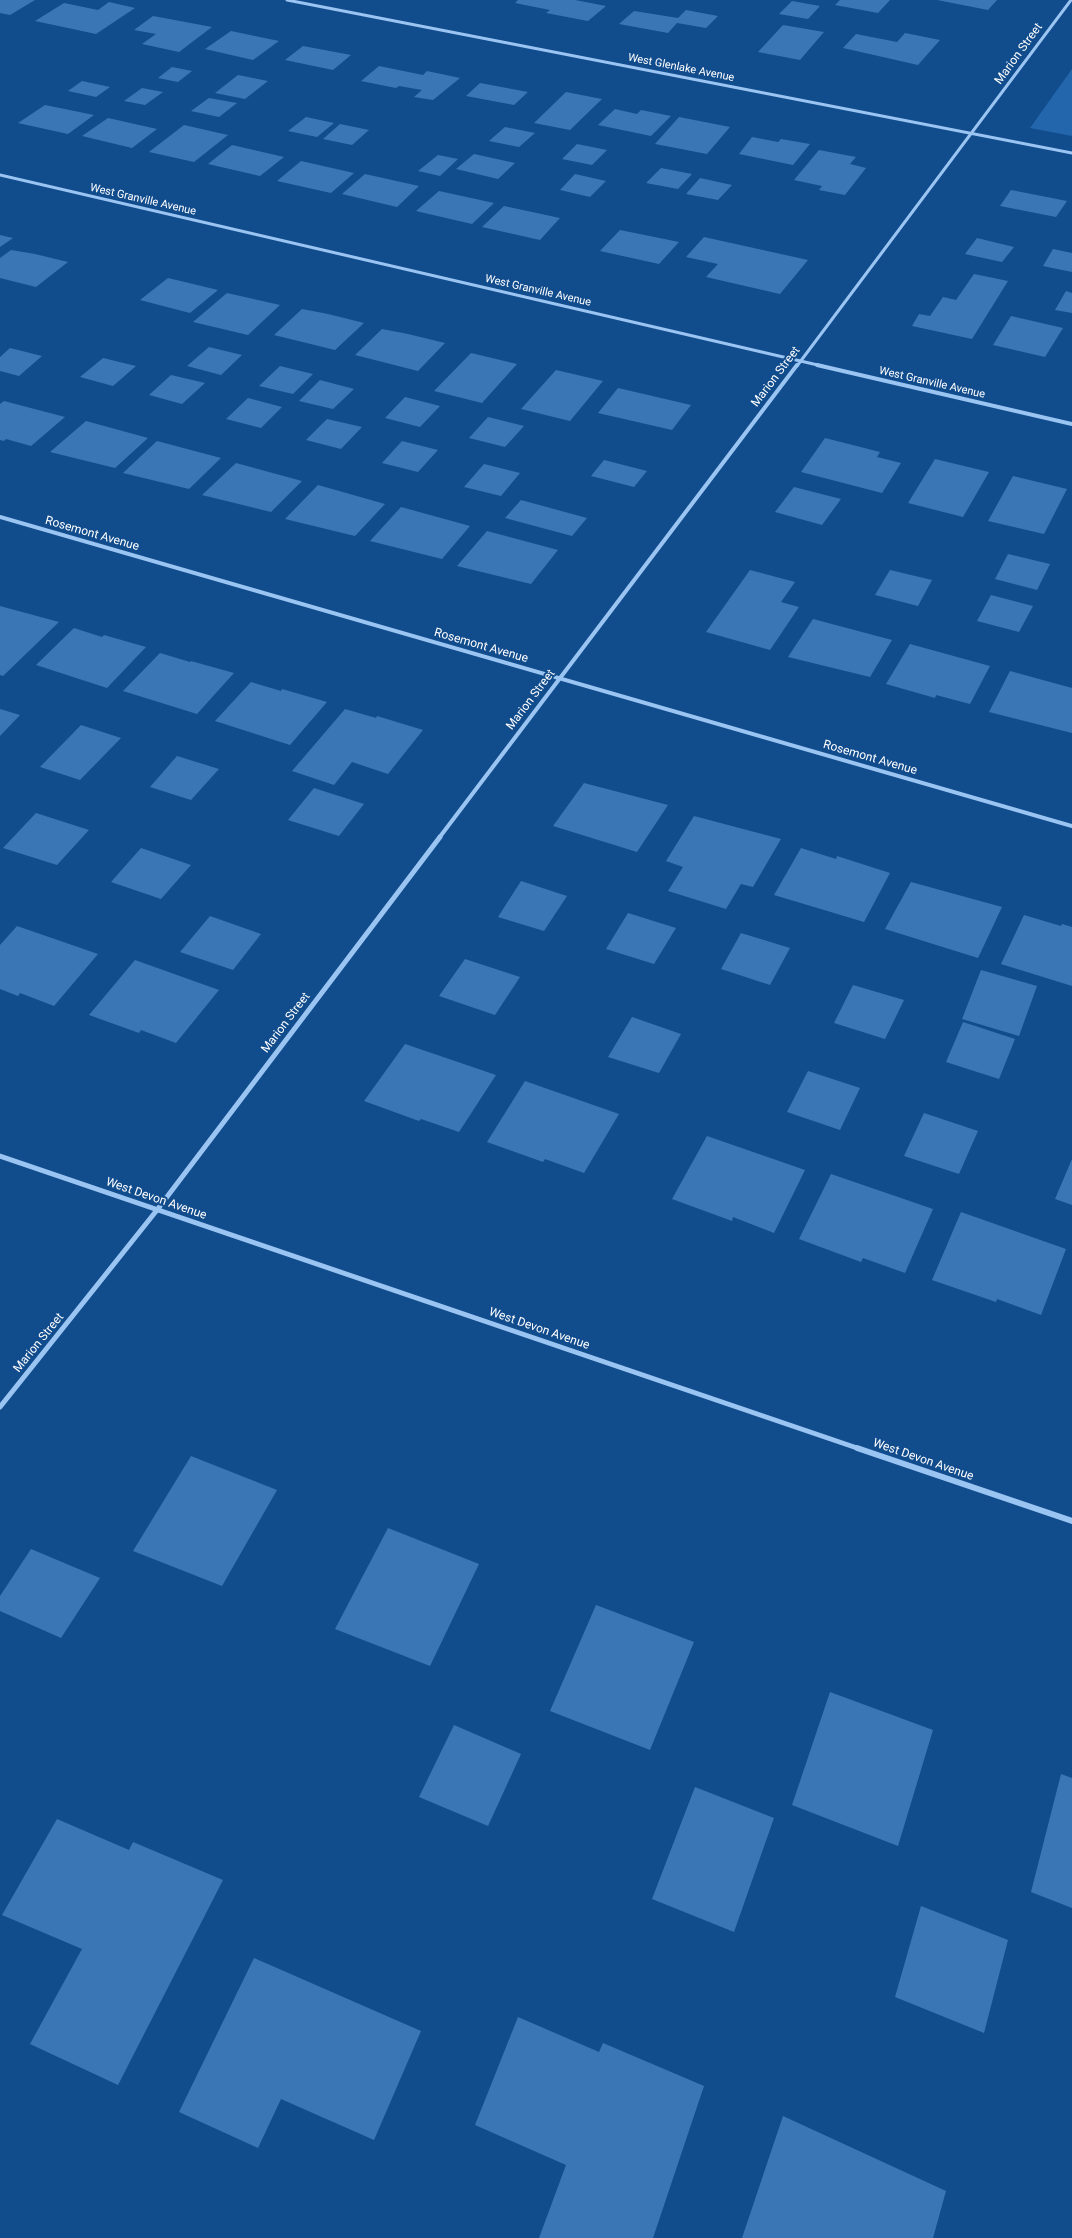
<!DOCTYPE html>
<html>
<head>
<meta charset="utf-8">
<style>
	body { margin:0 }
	canvas { display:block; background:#114c8d }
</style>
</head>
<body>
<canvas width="1072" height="2238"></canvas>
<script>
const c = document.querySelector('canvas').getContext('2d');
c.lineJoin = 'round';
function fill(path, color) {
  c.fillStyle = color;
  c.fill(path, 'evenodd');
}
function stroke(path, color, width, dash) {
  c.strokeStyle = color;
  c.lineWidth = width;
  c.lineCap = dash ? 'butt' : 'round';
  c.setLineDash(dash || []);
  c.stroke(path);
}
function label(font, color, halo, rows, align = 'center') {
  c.font = font + ' Roboto,sans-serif';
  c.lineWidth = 4;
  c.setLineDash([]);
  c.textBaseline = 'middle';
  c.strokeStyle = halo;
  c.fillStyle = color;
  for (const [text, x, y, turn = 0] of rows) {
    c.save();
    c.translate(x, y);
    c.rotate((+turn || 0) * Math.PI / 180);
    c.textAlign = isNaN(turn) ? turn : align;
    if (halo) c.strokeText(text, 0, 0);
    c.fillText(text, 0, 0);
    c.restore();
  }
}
fill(new Path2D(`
	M1072,69V136L1030,128Z`), '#2366ac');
fill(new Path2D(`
	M0,0H35L10,15L0,13Z
	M518,0H575L606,6L588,21L546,13L550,10L515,3Z
	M840,0H890L878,13L835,5Z
	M937,0H997L988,10Z
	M792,1L820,6L808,19L779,14Z
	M109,2L135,8L96,34L35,21L64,3L98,10Z
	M686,10L718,16L706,28L677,23L668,33L619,24L634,11L678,18Z
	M153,16L212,27L179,52L142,44L156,34L134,30Z
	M783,25L824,32L800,60L758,52Z
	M231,31L279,41L253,60L205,49Z
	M905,33L940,40L918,65L843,48L856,34L897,42Z
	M303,46L351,55L333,70L285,60Z
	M379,66L423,75L427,71L460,78L433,100L414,97L422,90L399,86L396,88L361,81Z
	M172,67L192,71L178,82L158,78Z
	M238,75L268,81L245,99L215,93Z
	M82,81L110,87L96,97L68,91Z
	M480,83L528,92L514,105L466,96Z
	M142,88L163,92L145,105L124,101Z
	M566,92L602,99L570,130L534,123Z
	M209,98L237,103L219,117L191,111Z
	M45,105L94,115L68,134L18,123Z
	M615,109L637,114L641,110L671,116L651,136L598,125Z
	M306,117L334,123L317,137L288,131Z
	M679,117L730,127L707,154L655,144Z
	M108,118L157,129L132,148L82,136Z
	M340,124L369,130L352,145L323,139Z
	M184,125L228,135L194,162L149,152Z
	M505,127L535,133L519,147L489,141Z
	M752,137L778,142L781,139L810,144L793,165L739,154Z
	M577,144L607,150L592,165L562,159Z
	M232,145L284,157L260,176L208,164Z
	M819,150L856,157L850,164L866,168L845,195L819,190L822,186L794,180Z
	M474,154L515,163L498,179L456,169Z
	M438,155L458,159L440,176L418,171Z
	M301,161L354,173L331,193L277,181Z
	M661,168L692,174L678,189L646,183Z
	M365,174L419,186L397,207L342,194Z
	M575,174L606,181L590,197L560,190Z
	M700,178L732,185L718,200L686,194Z
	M1011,190L1067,201L1056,217L1000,206Z
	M439,191L494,203L472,224L416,211Z
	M504,206L560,218L540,240L482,227Z
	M620,230L679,242L659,264L600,251Z
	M0,235L13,238L0,247Z
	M704,237L808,260L780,294L706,277L718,264L686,257Z
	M977,238L1014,247L1002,262L965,254Z
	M1053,249L1072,253V272L1043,266Z
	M11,250L35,254L68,262L36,287L0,278V258Z
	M974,274L1008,281L972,339L912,326L919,314L930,316L943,297L956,300Z
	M168,278L218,290L190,313L140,300Z
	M1066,291L1072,293V313L1055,310Z
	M227,293L280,305L248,335L193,322Z
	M302,309L328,314L364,323L335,350L274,335Z
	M1011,316L1063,328L1045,357L993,345Z
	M382,329L408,334L445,343L418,371L355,355Z
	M209,347L242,355L221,375L187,366Z
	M10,348L42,356L19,376L0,371V357Z
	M471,353L517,364L482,403L434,391Z
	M103,358L136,366L113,386L80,377Z
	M280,366L313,374L293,394L259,386Z
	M556,370L603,381L570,421L521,409Z
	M171,375L205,383L182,404L149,395Z
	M320,380L354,389L333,409L299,401Z
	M618,388L691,405L672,430L598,413Z
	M405,397L440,406L420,427L385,418Z
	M248,398L282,407L261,428L226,419Z
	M4,401L65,417L31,446L6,439L4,441L0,440V404Z
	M488,417L524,426L505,447L469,438Z
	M327,419L362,427L341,449L306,440Z
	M86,421L148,438L115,468L50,452Z
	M825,438L880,452L877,457L901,463L882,493L801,472Z
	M157,441L221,458L189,489L123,473Z
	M402,441L438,450L418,472L382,463Z
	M935,459L989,472L963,517L908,503Z
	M604,460L647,471L634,487L591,476Z
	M236,463L302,481L271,512L202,495Z
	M484,464L520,473L501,496L464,487Z
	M1013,476L1067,489L1044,534L988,521Z
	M318,485L385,504L355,536L285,519Z
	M794,487L841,499L822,525L775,512Z
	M521,500L587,518L572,536L505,518Z
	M401,507L470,526L442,559L370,541Z
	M487,531L558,550L531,584L457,566Z
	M1008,554L1050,564L1037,590L995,579Z
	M750,570L795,582L781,602L799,607L770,650L706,632Z
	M890,570L932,580L918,606L875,595Z
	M991,595L1033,606L1019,632L977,621Z
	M0,606L59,622L3,676L0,675Z
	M813,619L892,640L870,677L788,657Z
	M74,628L102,637L104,635L146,647L107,688L36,665Z
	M910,644L990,666L970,704L936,695L935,698L886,684Z
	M160,653L190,662L191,661L234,673L197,714L123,691Z
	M1010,671L1072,688V733L989,712Z
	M251,682L281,691L282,689L327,702L290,745L215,721Z
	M0,709L20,715L0,736Z
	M345,709L376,718L377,716L423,730L388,774L352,762L334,785L292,771Z
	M81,725L121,738L80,780L40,767Z
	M177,756L219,769L191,800L150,787Z
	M584,783L668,805L637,852L553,826Z
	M314,788L364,804L339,836L288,820Z
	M36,813L89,830L57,865L3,848Z
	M694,816L781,839L753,887L741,884L726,909L668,891L683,867L666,861Z
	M141,848L191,865L161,899L111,882Z
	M801,848L836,859L837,856L890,873L864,922L774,895Z
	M521,881L567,896L544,931L498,917Z
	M911,882L1002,907L978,958L885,929Z
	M628,913L676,928L654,964L606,949Z
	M1024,915L1061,926L1062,924L1072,927V986L1001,964Z
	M210,916L261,934L233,970L180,952Z
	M17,926L98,954L54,1006L20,993L18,996L0,989V945Z
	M741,933L790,948L770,985L721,969Z
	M465,959L520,977L495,1015L439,996Z
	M135,960L219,990L176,1043L141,1030L139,1033L89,1015Z
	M981,970L1037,986L1019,1036L962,1019Z
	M853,985L904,1000L885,1039L834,1023Z
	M632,1017L681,1034L659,1073L608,1057Z
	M963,1022L1015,1039L999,1079L946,1062Z
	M405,1044L496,1075L459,1132L421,1119L419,1121L364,1101Z
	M808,1071L860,1088L840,1130L787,1112Z
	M525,1081L619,1114L584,1173L545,1159L543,1162L487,1142Z
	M924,1113L978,1131L959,1174L904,1156Z
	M707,1136L805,1170L774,1233L733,1217L732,1221L672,1199Z
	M1072,1159V1205L1055,1199Z
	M831,1174L933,1209L905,1273L863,1258L861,1262L799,1239Z
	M961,1212L1066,1249L1041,1315L997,1299L996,1302L932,1280Z
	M191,1456L277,1490L222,1586L133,1551Z
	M388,1528L479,1564L430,1666L335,1629Z
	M31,1549L100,1578L61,1638L0,1611V1596Z
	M596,1605L694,1642L650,1750L550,1711Z
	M830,1692L933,1730L898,1846L792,1805Z
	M454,1725L521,1754L488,1826L419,1797Z
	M1061,1774L1072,1778V1908L1031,1892Z
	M695,1787L774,1818L734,1932L652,1899Z
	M57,1819L129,1850L133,1842L223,1880L118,2085L30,2044L82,1949L2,1915Z
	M921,1906L1008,1940L984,2033L895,1997Z
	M254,1958L421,2031L374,2140L281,2099L258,2148L179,2112Z
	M518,2017L599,2052L603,2043L704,2086L653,2238H539L566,2165L475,2125Z
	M783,2116L946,2191L933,2238H742Z`), '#3a76b6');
stroke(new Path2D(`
	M287,0L1072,153
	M0,175L822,366
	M797,366L1071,0`), '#9ac4f2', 3);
stroke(new Path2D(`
	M817,365L1072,424
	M0,517L1072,826
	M439,838L797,365`), '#9ac4f2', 4);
stroke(new Path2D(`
	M0,1156L860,1449
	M0,1407L157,1210L440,837`), '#9ac4f2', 5);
stroke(new Path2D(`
	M857,1448L1072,1521`), '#9ac4f2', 6);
label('11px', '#fff', '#114c8d', [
	["West Glenlake Avenue",681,68,11],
	["West Granville Avenue",143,200,13],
	["West Granville Avenue",538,291,13],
	["West Granville Avenue",932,383,13]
]);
label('12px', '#fff', '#114c8d', [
	["Marion Street",1019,54,-54],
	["Marion Street",776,377,-53],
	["Rosemont Avenue",92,534,16],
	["Rosemont Avenue",481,646,16],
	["Marion Street",531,700,-53],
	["Rosemont Avenue",870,758,16],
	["Marion Street",286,1023,-53],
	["West Devon Avenue",156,1199,19],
	["West Devon Avenue",539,1329,19],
	["Marion Street",39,1343,-51],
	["West Devon Avenue",923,1460,19]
]);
</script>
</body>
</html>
